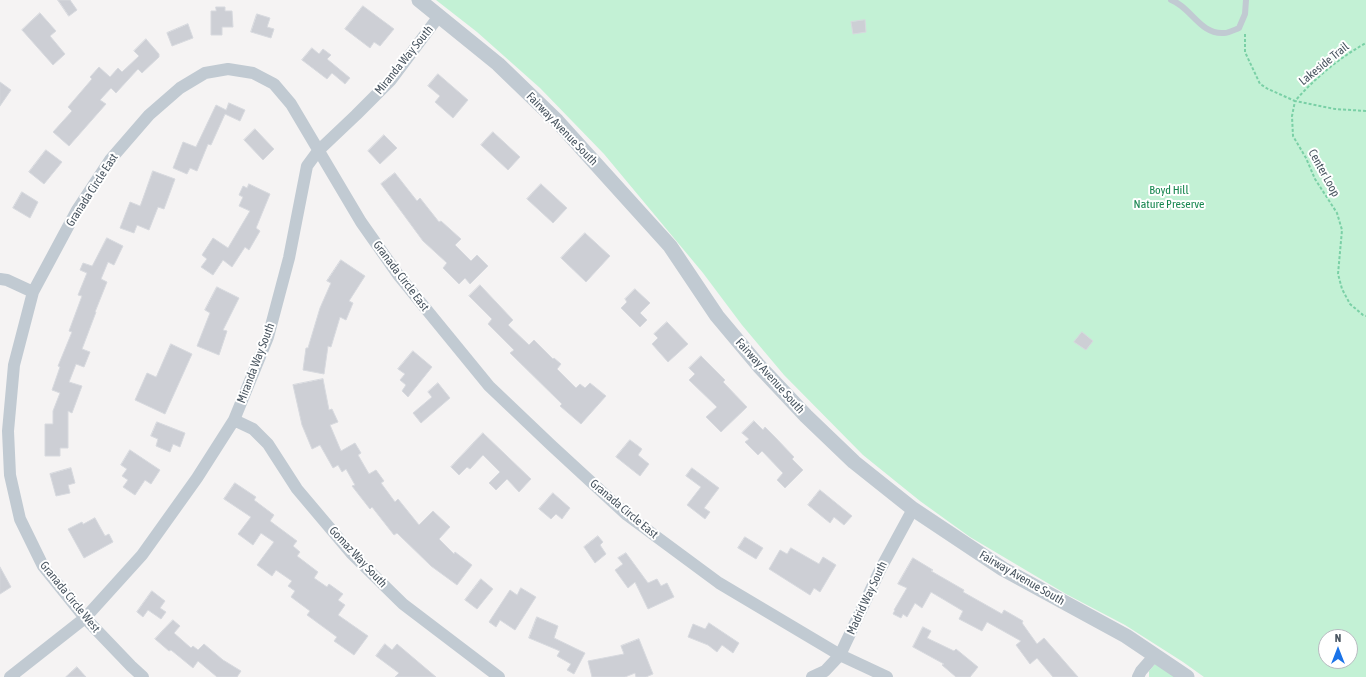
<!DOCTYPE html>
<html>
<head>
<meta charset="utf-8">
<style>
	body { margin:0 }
	#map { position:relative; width:1366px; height:677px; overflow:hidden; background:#f5f3f3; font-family:"Asap Condensed",sans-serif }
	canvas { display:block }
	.north { position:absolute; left:1318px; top:629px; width:40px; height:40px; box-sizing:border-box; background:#fff; border:1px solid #b7bbc0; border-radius:50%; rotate:0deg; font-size:11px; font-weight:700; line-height:16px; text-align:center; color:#4a5661 }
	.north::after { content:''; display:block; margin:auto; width:14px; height:18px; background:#1a73e8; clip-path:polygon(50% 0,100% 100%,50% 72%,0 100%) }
</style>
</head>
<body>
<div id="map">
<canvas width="1366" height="677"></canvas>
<div class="north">N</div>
</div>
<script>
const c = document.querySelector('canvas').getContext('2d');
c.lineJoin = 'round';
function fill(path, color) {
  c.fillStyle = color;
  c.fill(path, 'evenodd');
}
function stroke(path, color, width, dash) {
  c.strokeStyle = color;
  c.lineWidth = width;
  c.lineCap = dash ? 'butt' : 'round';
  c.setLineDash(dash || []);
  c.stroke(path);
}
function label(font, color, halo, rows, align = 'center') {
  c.font = font + ' "Asap Condensed",sans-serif';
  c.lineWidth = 4;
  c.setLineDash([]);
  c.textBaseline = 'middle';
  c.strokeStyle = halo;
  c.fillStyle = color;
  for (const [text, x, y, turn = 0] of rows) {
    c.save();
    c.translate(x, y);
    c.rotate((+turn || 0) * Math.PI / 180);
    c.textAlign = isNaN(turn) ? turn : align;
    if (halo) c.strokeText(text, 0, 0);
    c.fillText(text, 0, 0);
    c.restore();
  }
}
fill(new Path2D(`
	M436,0H1366V677H1204L1183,662L1125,625L1066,594L970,537L920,501L863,455L784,375L742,325L703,273L604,154L540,88L477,32ZM1326,637H1350V661H1326Z
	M1156,663L1177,677H1149V671Z`), '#c3f1d5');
const building = new Path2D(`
	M58,0H70L77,10L69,16Z
	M363,6L394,29L380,46L374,42L370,48L345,29Z
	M216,7H225V11H232L233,27H222V35H211V11H216Z
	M40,13L56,31L50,36L65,54L53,65L22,30Z
	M257,14L270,18L267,27L274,29L271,38L251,32Z
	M865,20L866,32L853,34L851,22Z
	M188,24L193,38L172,46L167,33Z
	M146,39L159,54V57L142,73L138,69L116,93L111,88L100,100L106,104L69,146L53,132L72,111L68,107L92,79L90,77L99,67L110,77L118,68L122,72L139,56L134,51Z
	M312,48L319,54L323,49L331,55L327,59L350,78L345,84L332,73L327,79L302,60Z
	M438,74L468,100L453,118L435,102L440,96L428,86Z
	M0,82L11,90L0,106Z
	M229,103L245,110L240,121L225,114L211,145L208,144L197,171L190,168L187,174L173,168L183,142L196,147L216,105L226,110Z
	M255,129L274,149L263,160L244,140Z
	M493,132L520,157L508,170L481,145Z
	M384,135L397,148L380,164L368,151Z
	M46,150L62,162L44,184L29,172Z
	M153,171L175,179L164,209L158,207L149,230L137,225L134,233L120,228L130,202L140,206Z
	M395,173L417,201L420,198L439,222L441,221L461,239L455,245L471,261L477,255L488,266L470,284L465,278L459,284L443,268L447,263L423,241L381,184Z
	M249,184L270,194L256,228L260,231L249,250L245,247L232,267L223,260L213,275L201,267L207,259L202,255L213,238L228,248L250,211L239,206L243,197L239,195L243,186L247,188Z
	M541,184L567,208L553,223L527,199Z
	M22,192L38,202L30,218L13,208Z
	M585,233L610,256L586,282L561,258Z
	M107,238L123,246L114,265L108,262L101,279L107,282L95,312H96L82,349L90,352L84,367L76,364L69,382L82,386L72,413L68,411V448H60V456H45V424H53V411L60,393L52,390L60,367L58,366L72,332L69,331L82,296L78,295L87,273L80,270L83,263L92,266Z
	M341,260L365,276L349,301L353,303L346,320L340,317L331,347L328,346L324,374L303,370L306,348H308L320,308L331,283L327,281Z
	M480,285L513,320L508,325L529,345L534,340L553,359L554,358L561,364L557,369L576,388L580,384L585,388L590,383L606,396L581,424L560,406L562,404L510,353L514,350L488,324L492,319L469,296Z
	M217,287L239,298L223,330L227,331L219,355L197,346L210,313L205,310Z
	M635,289L650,303L640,313L647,320L640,327L621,308L627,302L625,299Z
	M667,322L688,344L668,362L652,344L658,338L654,334Z
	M1082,332L1093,341L1086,350L1074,342Z
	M171,344L192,354L165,414L135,400L147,373L156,377Z
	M413,351L432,367L408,397L402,391L406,385L400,380L405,374L398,369Z
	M701,356L725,380L723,382L747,407L721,432L706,417L717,407L689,380L695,374L689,368Z
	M323,379L329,410L332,409L338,422L330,425L341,451L355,443L361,453L358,455L369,474L376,470L384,481L381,483L395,502L398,499L419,525L433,511L450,527L439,539L454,554L455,552L472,565L457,585L431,566L397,533L394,535L372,507L370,509L352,486L355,485L346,469L342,472L338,465L333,468L320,445L312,449L302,425L293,385Z
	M438,383L450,398L421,423L413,413L432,397L428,392Z
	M754,421L763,430L765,427L775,437L794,457L792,459L803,470L785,488L777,480L783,473L762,451L758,455L745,442L749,439L742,433Z
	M157,422L185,433L180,447L173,444L170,452L156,446L158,439L151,436Z
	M483,433L531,479L519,492L507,479L496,490L489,483L500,472L483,455L470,469L467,467L459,475L451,467Z
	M630,440L642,449L638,455L649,464L640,476L616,457Z
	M130,450L160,470L151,484L145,480L135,495L123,487L128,480L122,476L127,469L121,465Z
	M71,468L75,483L68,485L70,493L56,496L50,474Z
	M692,468L719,488L704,508L710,512L705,519L687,505L701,487L686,476Z
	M235,483L256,497L254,500L274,515L270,521L297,541L293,546L300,552L297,556L318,572L314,578L327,587L329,584L343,594L338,600L345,605L338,615L368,636L354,655L334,641L337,637L307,615L310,611L291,597L295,591L288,586L292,581L276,570L272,576L257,565L274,542L261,533L253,545L238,534L251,517L224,499Z
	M820,490L852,516L844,525L834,517L830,523L808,505Z
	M553,493L570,508L562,519L556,514L551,519L539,509Z
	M95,518L105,536L109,534L113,542L84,558L68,529L82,522L83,524Z
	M598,536L603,542L600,545L606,554L595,563L584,547Z
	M745,537L763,548L756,559L738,548Z
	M791,548L819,564L823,557L836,565L820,592L814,588L810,595L769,569L780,550L787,554Z
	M626,553L648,583L657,579L661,586L667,583L674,597L648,609L635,582L628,588L615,570L623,564L618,558Z
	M913,558L933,570L931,571L964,590L963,592L1002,614L1004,610L1023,621L1022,623L1037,644L1044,638L1078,677H1053L1037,658L1030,664L1016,645L1021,641L987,622L982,631L959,619L963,611L931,592L922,608L915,603L907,617L903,614L901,618L893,614L895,610H894L907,588L898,584Z
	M0,567L11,587L0,594Z
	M481,579L493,589L477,609L465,600Z
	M521,588L536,597L515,630L500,620L496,627L489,622L510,590L517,595Z
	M152,591L165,601L160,608L166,612L161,619L148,610L143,617L137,612Z
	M537,617L558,626L554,638L585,653L574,674L567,670L571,664L557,656L560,651L529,638Z
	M173,620L180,626L174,633L191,648L193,646L198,650L204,644L223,660L241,671L237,677H217L198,661L193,668L171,650L169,651L155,639Z
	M709,623L739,643L733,653L722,645L717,652L708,645L688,637L693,624L705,629Z
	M923,627L931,631L927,638L954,651L956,649L978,667L970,677H956L942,665L944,664L913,647Z
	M639,639L653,674L646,677H636L635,673L625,677H592L588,661L624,654L621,646Z
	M385,644L392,650L397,644L436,677H395L399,673L376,656Z
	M77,667L86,677H66Z`);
fill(building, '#cdcfd5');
stroke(building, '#d7d9de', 1);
stroke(new Path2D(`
	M1245,34V52L1260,84L1268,89L1295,101C1315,78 1339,58 1366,43
	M1366,111L1335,109L1295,101L1292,116L1293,136L1306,158L1315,179L1337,213L1342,230L1338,274L1342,289L1350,304L1363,315L1366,316`), '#7ad0a6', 2, [3, 2]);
stroke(new Path2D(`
	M1171,0C1191,7 1200,35 1224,33C1229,33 1234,30 1239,28L1245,14L1246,0`), '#c1cad2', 6);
stroke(new Path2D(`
	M0,279L7,280L33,292
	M234,420L253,429L268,444L297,489L351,553L403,604L499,677
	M10,677L85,618L142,555L197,478L234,420L268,337L289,258L307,166L318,151L356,115L391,80L439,16
	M143,677L131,666L85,618L43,566L20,519L10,475L8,431L14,365L33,292L77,210L110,160L149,115L180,88L205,73L228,69L253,73L274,84L291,104L361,222L399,276L489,386L551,445L627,515L719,583L840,655L887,677
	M812,677L825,671L840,655L881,568L913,509
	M1138,677L1141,671L1155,655`), '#c1cad2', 12);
stroke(new Path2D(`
	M419,0L498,64L557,121L670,246L717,316L759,366L806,416L854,462L913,509L1003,569L1126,636L1187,677`), '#c1cad2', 15);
label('12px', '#4a5661', '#fff', [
	["Miranda Way South",404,60,-51],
	["Lakeside Trail",1324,64,-39],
	["Fairway Avenue South",562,129,46],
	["Center Loop",1324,173,61],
	["Granada Circle East",92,190,-57],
	["Granada Circle East",401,276,53],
	["Miranda Way South",256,363,-69],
	["Fairway Avenue South",770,376,48],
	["Granada Circle East",624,509,40],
	["Gomaz Way South",358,557,47],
	["Fairway Avenue South",1022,578,30],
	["Granada Circle West",70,597,51],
	["Madrid Way South",867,598,-65]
]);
label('12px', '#17864f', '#fff', [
	["Boyd Hill",1169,190],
	["Nature Preserve",1169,204]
]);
</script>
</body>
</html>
